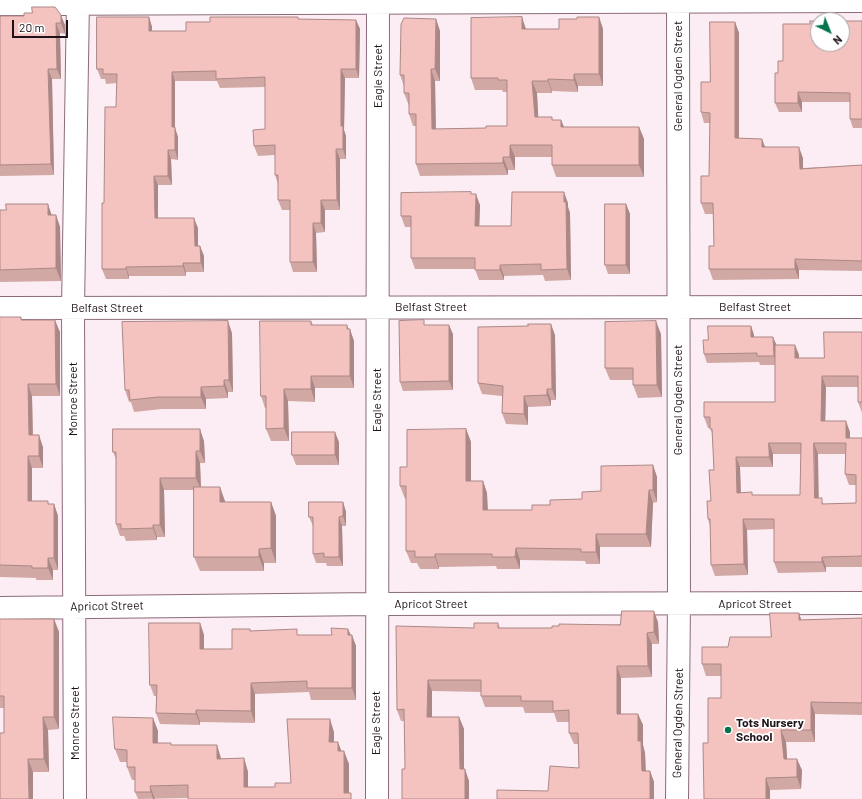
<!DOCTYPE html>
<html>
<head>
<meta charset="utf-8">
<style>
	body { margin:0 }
	#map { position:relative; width:862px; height:799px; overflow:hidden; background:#fcedf4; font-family:Barlow,sans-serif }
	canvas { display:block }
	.north { position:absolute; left:810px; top:12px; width:40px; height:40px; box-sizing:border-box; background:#fff; border:1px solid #a5a0a3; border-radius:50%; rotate:137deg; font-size:11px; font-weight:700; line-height:16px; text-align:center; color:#1e1218 }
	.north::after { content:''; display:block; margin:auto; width:14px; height:18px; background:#00734d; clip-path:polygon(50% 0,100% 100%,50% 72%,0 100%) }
	.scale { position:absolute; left:12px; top:20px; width:56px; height:18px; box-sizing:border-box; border:2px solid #1e1218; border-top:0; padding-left:5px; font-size:12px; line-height:14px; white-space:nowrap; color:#1e1218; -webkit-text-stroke:3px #fff; paint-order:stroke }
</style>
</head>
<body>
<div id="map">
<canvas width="862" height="799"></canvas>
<div class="north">N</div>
<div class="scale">20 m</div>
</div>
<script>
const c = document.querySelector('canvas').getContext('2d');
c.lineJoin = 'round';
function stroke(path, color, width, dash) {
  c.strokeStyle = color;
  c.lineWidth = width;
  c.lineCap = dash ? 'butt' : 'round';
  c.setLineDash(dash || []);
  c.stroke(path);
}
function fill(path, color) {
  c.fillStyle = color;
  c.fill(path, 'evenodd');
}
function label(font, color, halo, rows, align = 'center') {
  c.font = font + ' Barlow,sans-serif';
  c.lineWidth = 3.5;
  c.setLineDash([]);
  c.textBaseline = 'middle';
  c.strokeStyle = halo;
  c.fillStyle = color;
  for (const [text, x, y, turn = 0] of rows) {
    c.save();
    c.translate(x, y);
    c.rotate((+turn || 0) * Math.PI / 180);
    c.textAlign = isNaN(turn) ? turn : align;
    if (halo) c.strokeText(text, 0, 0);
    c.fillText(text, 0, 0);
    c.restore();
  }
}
const minor = new Path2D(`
	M0,4L862,1
	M0,308L862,307
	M0,608L376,604L862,603
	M75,799L73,308L78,0
	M377,799L378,0
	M677,799L679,604L678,0`);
stroke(minor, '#8b6b7b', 24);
stroke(minor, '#fff', 22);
fill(new Path2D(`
	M32,7L65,25V34L60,33L61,79H52L54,175L0,176V16H24L32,13Z
	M149,17L152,27V31H186L298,19L356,20L360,29L359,78H345L344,130L346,136V159H340V210H325V232L316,233L317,272H293L290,262V210H282L278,200V184L275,175V155L258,156L254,146L265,129V87L220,88L217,81H175V128L178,137V160L171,159L172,185H158V218L198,228V246H200L204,256V272H186V276H129V279H106L102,269L104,203L116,107L117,83L106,84L105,79H101L97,69Z
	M599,17L603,29V86H578V92L552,91V93H537L538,117L553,120H561L564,127H639L644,139V177H556L552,165V157H515V170H508V175L420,176L416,164V126H413L409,114V106L404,93V86L400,75L436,19L440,31V81H435L436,129L486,128L507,126V92H503L502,90H475L471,78L526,29H559L577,19Z
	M862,21V128H853L850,119V102H802V112H779L775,103L778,73L783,61L810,24Z
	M735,22L739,33V138L766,147L803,158V168L862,165V271L799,270V279L713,280L709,269L714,246L713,214H705L701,203L709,176L710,123H704L701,112L710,82Z
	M471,194L480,205L479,226H511L568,203V207L570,213L571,280L545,281L543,275L504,276V280H479L475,269H415L411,258V227H405L401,216Z
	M626,204L630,214V274H608L605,265Z
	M0,210L56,215L60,227L61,281L0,282Z
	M0,317H21L22,320L60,332V396H32L33,435L43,447V468H32V501L49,504H54L58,516V570H53V580H36V578L0,577Z
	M311,321L313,325L349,329L354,341V388H315V402L288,401L289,441H271L266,429V408H265L261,396Z
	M425,325L453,334V390L403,391L400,382Z
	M751,326L754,335V337L776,345H795L799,355V358H824L862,332V413L858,402V387H826L825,421L850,432V438H862V567H826V572L778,573L774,562V529L747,530L748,575L715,576L711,565L710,526L708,519L711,501L714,470L713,435L710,428H708L704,417L775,402V365H760L759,362L707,363L704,354L708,340ZM773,454H801L800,495H753L741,493L740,467H773ZM818,454H845V474L849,485H856V503L824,504L818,498Z
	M232,333L233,392H228V398L206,399V409H162L134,412L131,402H129L125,390Z
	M661,334L662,397L638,398L633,385V380H610L605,368Z
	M555,335L556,400H551V406L528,407V425L506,424L502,413V396L482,394L478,383Z
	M466,429L471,442V481H483L487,493L488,510H532L550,505L582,499L601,491L653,465L657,477V502L653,503L651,547H600V564H586L585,561L520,560V569H497L496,566L439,567V569H420L417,563H411L406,551V498L405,499L400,486L407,467Z
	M204,441L205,463H200L201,487L225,501V502H271L276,516V563H264V571H200L194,557V490H164L165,537H157V540L126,541L124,536H120L116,524V459L113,452Z
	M339,442V465H296L292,455Z
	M343,502L346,512V526H342L343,566H327L326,563H316L313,554V526L309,517Z
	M799,613L801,620L862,618V715L815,714V742H786L787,759L802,770L801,789L770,790V799H704L708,743L721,698V676H706L702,664L728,647L771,637Z
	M0,619H54L59,632V729L48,730L49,772H33L4,733V708H0Z
	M658,622L659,644H652V677L621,678V714H638L643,725V745L645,753L646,771H650L654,782V799H497L548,791L579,768L578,744H574L569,733V722H557L554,713H525L523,707H485L481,696V692L432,691V717H459L464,729V769L469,781V799H402L405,769V721H401L397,710L474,628L498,623L500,628H552Z
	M200,623L204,635V649H232L250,629L251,631L299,635H332L348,629L356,646V700H311L309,692L255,694V723L200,722V725L160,724L156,713V696H154L150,685Z
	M153,718L158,731V743L172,745L221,758V759L244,758L248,772V787H275L291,783L334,732V742L341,751L349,764V793L188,798L138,799L135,792V780H132L127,767V762H120L115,749Z`), '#d2a8a5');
fill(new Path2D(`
	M61,15L65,25V34L61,23Z
	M149,17L152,27V41L149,31Z
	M522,17L526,29H522Z
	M599,17L603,29V86L599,74Z
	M436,19L440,31V81L435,69Z
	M356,20L360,29L359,78L356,69Z
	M735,22L739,33V149L735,138Z
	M56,23L60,33L61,79L57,69Z
	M48,69L52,79L54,175L51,164Z
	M341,69L345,78L344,130L346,136V159L343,149L341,126Z
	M431,69L435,81L436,141L432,129Z
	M172,72L175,81V128L178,137V160L175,150L172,127Z
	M574,74L578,86V92L574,80Z
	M548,79L552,91V93L548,81Z
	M532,81L537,93L539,130L535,117Z
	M798,92L802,102V112L798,103Z
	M561,120L566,132L561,127Z
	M639,127L644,139V177L639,165Z
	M762,139L766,149L762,147Z
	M510,145L515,157V170L510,157Z
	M799,147L803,158V179L800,169Z
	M336,149L340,159V210L337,200Z
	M168,150L171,159L172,185L168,176Z
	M503,157L508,170V175L503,163Z
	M154,176L158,185V228L155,218Z
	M564,192L568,203V207L570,213L571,280L567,269L564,202Z
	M476,194L480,205L479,237L475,226Z
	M321,200L325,210V232L321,223Z
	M48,204L52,216L48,215Z
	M626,204L630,214V274L626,265Z
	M56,215L60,227L61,281L56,268Z
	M194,218L198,228V256L195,246Z
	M313,223L316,233L317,272L313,262Z
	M200,246L204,256V272L201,263Z
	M795,259L799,270V279L795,269Z
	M183,263L186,272V276L183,266Z
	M500,265L504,276V280L500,270Z
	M126,267L129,276V279L126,269Z
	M55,320L60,332V396L56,384Z
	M228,321L232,333L233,392L229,380Z
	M656,321L661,334L662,397L657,385Z
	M551,324L555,335L556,400L552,389Z
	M347,325L350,333V329L354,341V388L350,376Z
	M449,325L453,334V390L449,381Z
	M751,326L754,335V346L751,337Z
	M773,337L777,346V365L774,356Z
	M795,345L799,355V369L795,358Z
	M311,376L315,388V402L311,389Z
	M822,376L826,387L825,432L821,421Z
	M224,380L228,392V398L224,386Z
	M28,384L32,396L33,447L29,435Z
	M201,387L206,399V409L201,397Z
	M284,389L288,401L289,441L284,428Z
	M547,389L551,400V406L547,395Z
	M524,396L528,407V425L524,414Z
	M846,421L850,432V448L846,438Z
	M200,429L204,441L205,463L200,451Z
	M466,429L471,442V494L466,481Z
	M335,432L339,442V465L335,455Z
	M39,435L43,447V468L39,456Z
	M769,443L773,454V467L769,457Z
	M814,443L818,454L819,509L815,498Z
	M196,451L200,463L201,490L196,478Z
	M28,456L32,468V513L28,501Z
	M736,457L740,467L741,503L737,493Z
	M653,465L657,477V502L653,490Z
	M160,478L164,490L165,537L160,525Z
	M483,481L487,493L488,522L483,510Z
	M220,487L225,501V516L220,502Z
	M649,490L653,503L651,547L646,534Z
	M271,502L276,516V563L271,548Z
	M343,502L346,512V526L343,516Z
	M54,504L58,516V570L54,558Z
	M339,517L342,526L343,566L339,557Z
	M743,519L747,530L748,575L744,564Z
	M153,525L157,537V540L153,528Z
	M596,534L600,547V564L596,552Z
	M516,548L520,560V569L515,557Z
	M259,549L264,563V571L259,557Z
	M435,554L439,567V569L435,557Z
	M822,557L826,567V572L822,562Z
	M48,558L53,570V580L48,568Z
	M654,611L658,622L659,644L654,632Z
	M799,613L803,625L799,620Z
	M54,619L59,632V729L54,717Z
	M200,623L204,635V660L200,649Z
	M348,629L352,638V635L356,646V700L352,688Z
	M647,633L652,644V677L648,666Z
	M617,666L621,678V725L617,714Z
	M428,680L432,691V729L427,717Z
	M251,683L255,694V723L251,711Z
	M811,702L815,714V742L811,730Z
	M196,710L200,722V725L196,714Z
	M638,714L643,725V745L645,753L646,782L642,771L638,741Z
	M43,717L48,730L49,772L44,759Z
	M459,717L464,729V781L460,769Z
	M153,718L158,731L157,756L153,743Z
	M330,719L334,732V755L329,742Z
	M781,730L786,742L788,771L784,759Z
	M338,742L343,755L338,751Z
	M217,745L221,758L222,772L217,759Z
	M344,751L349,764V799L344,793Z
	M244,758L248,772V799L244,787Z
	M28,759L33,772V799H29Z
	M797,759L802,770L801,789L797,777Z
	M465,769L469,781V799H465Z
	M650,771L654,782V799H650Z
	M766,778L770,790V799H766Z
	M150,786L155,799H153L151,792Z`), '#ab8886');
const building = new Path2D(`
	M32,7H55L61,15V23H56L57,69H48L51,164L0,165V16H24V13H32Z
	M97,17H149V31H186V22H210V17H298V19L356,20V69H341V126H343V149H336L337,200H321V223H313V262H290V200H278V175H275V145L254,146L253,130L265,129V77L216,79V71L172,72V127H175V150H168V176H154L155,218H194L195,246H200L201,263H183V266L126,267V269H102V203H104L105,107H116L117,74H103V69H97Z
	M522,17V29H559V19H577V17H599V74H574V80L548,79V81H532L535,117H552V120H561V127H639V165H552V145H510V157H503V163L416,164V114H409V93H404V75H400L401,24L404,18L436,19L435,69H431L432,129L486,128V126H507V80H498V78H471V18Z
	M810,21H818V44H842V21H862V119H850V93L798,92V103H775V73H778V61H783V24H810Z
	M710,22H735V138L762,139V147H799L800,169L862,165V261L795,259V269H709V246H714L713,203H701V176H709L710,113L701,112V82H710Z
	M471,192V194H476L475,226H511L512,192H564V202H566L567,269L541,270V264L500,265V270H475V258H411V216H401V193Z
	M6,204H48V215H56V268L0,270V210H6Z
	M605,204H626V265H605Z
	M0,317H21V320H55L56,384H28L29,435H39V456H28V501H48V504H54V558H48V568H32V566L0,565Z
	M424,320V325H449V381L400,382L399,321Z
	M228,321L229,380H224V386L201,387V397H158L130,400L129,390H125L122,322Z
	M260,321H311V325H347V329H350V376H311V389H284V428L266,429V396H261Z
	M656,321L657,385H633V368H605V322Z
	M528,324H551L552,389H547V395L524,396V414L502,413L503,386L478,383V327L528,326Z
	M708,326H751V337H773L774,356H757V353L704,354L703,340H708Z
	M824,332H862V402H858V376H822L821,421H846V438H862V556L822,557V562H774V519H743L744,564L711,565L710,519H708L707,501H711L709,470H714L712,429H710V417H704V402H775V345H795V358H824ZM769,443H801L800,495H752V492L737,493L736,457H769ZM814,443H846L845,474L856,475V503L822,504V498H815Z
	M113,429H200V451H196V478H160V525H153V528L121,529V524H116V452H113Z
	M466,429V481H483V510H532V505H550V500L582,499V492L601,491V466L653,465V490H649L646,534H596V552H581V549L516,548L515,557H492V554H435V557H415V551H406V486H400V467H407V430Z
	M292,432H335V455H292Z
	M194,487H220V502H271V548L259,549V557H194Z
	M309,502H343V516L339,517V557H324V553L313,554V517H309Z
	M622,611H654V632L647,633L648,666H617V714H638V741H641L642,771H650V799H497V790L548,791L550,766L579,768L578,733H569V710L553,711V701H521V696H481V680H428L427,717H459L460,769H465V799H402V769H405L404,709L397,710L396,626L474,628V623H498V628H552V626H559V624L620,625Z
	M770,613H799V620L862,618V703L811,702V730H781L784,759H797V777L766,778V799H704L703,743H708V698H721V664H702V647H728L730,637H771Z
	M0,619H54V717H43L44,759H28L29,799H0V733H4V696H0Z
	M149,623H200V649H232V629H250V631L297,629V635H332L331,628L348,629V635H352V688H307V681L251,683V711L196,710V714L156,713L157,685H150Z
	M113,717L153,718V743H171V745H217V759L244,758V787H275V783H291L287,719H330L329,742H338V751H344V793H351V799H188V785L150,786L151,792H135V767H127V750L115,749Z`);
fill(building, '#f4c3c0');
stroke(building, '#ab8886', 1);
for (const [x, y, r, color] of [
	[728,730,4,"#00734d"]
]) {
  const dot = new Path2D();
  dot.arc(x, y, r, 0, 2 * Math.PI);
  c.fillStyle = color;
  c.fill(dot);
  stroke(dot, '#fff', 1.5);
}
label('12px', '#1e1218', '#fff', [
	["Eagle Street",378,76,-90],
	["General Ogden Street",678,76,-90],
	["Belfast Street",431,307],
	["Belfast Street",755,307],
	["Belfast Street",107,308],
	["Monroe Street",73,399,-90],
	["Eagle Street",377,400,-90],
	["General Ogden Street",678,400,-90],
	["Apricot Street",431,604],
	["Apricot Street",755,604],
	["Apricot Street",107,606,-1],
	["Monroe Street",75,723,-90],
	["Eagle Street",376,723,-90],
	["General Ogden Street",678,723,-89]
]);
label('bold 12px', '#1e1218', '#fff', [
	["Tots Nursery",736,723],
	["School",736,737]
], 'left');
</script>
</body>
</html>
